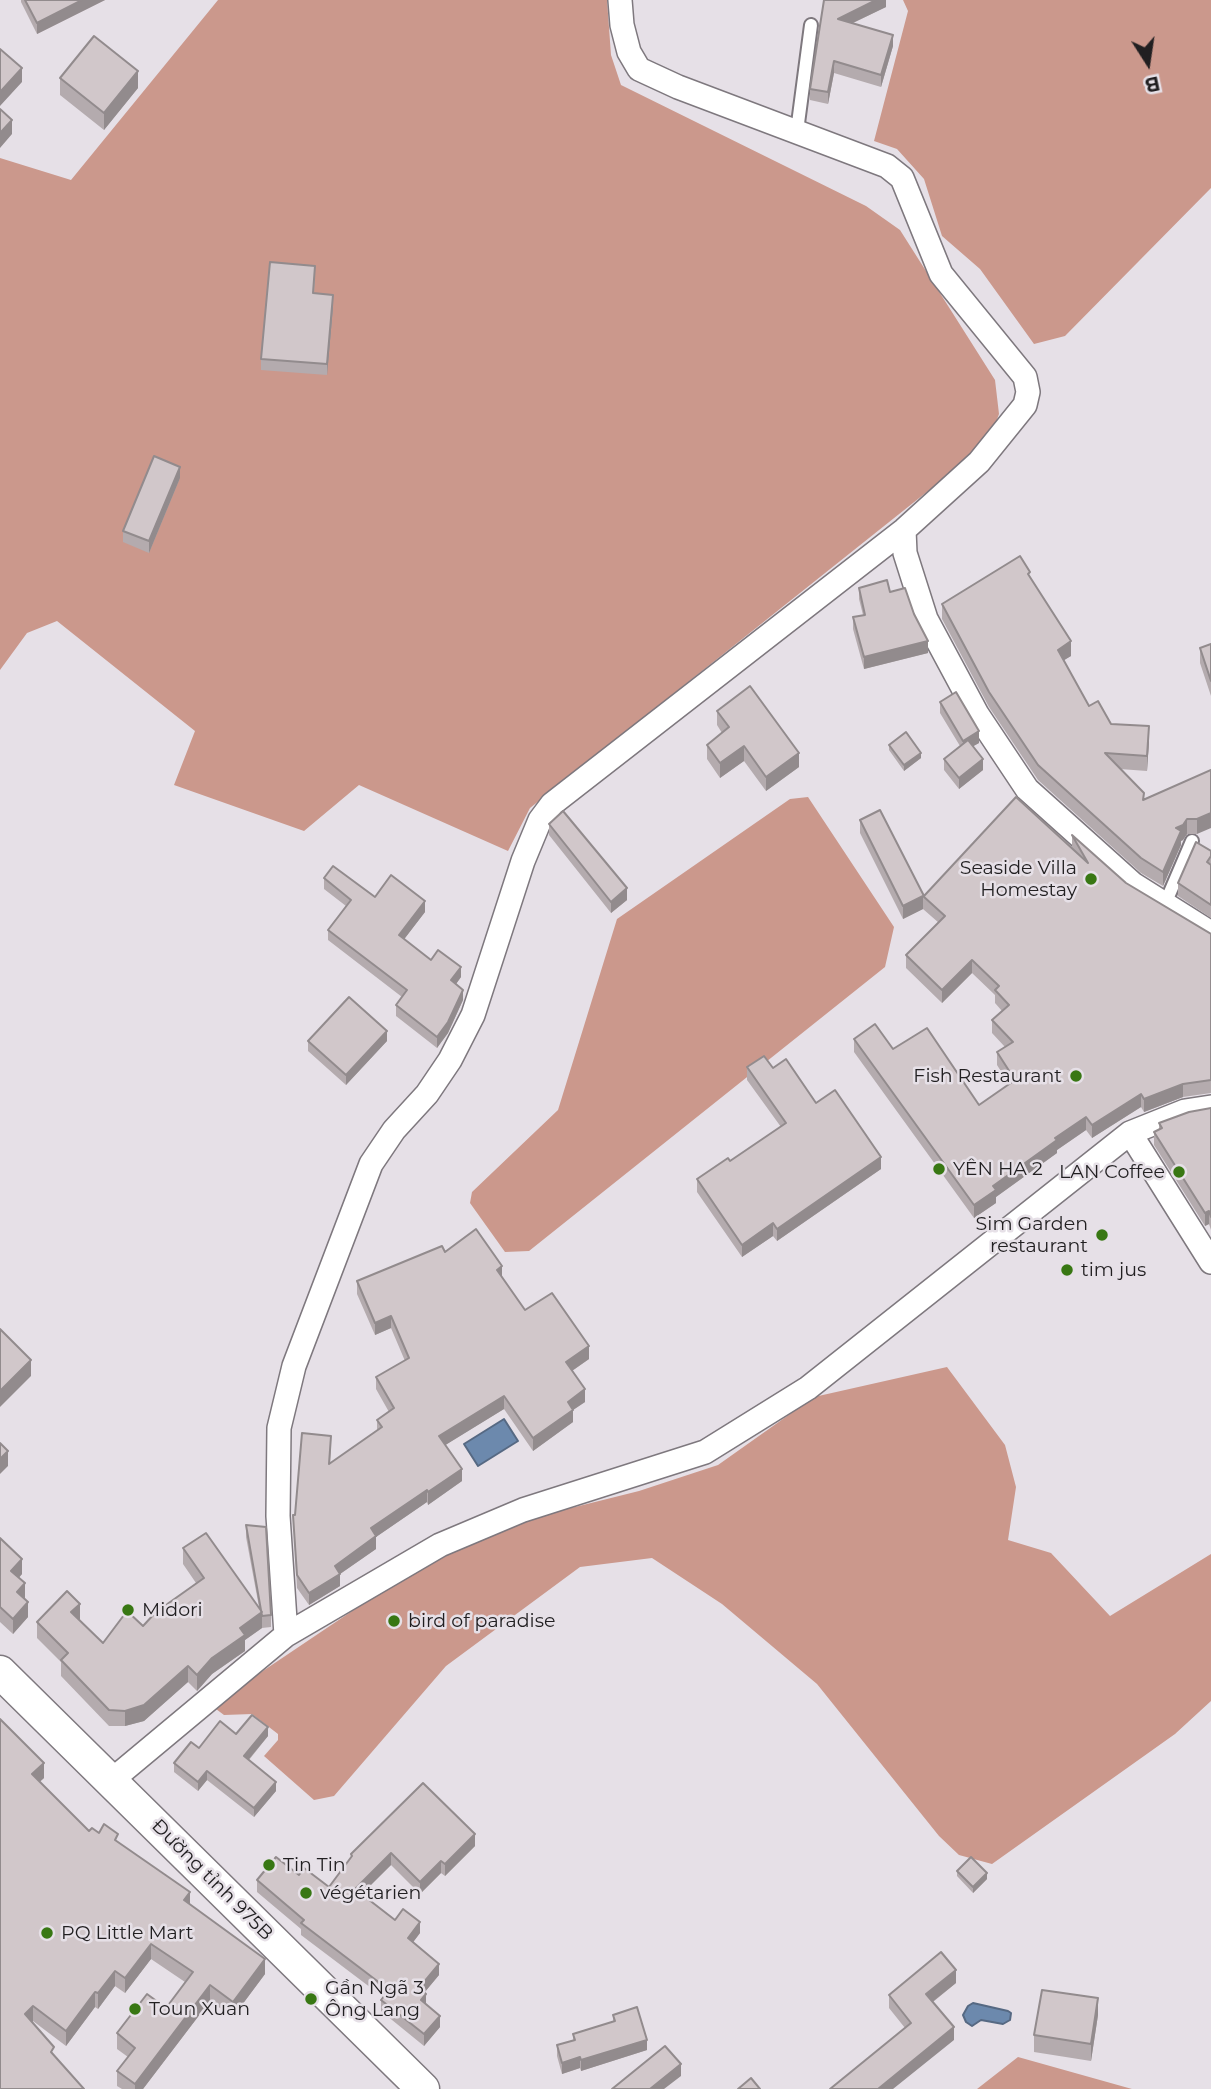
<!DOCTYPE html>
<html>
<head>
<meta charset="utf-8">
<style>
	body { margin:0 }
	#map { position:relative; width:1211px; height:2089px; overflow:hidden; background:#e6e0e7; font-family:Montserrat,sans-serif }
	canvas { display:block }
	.north { position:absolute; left:1113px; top:28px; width:70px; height:70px; -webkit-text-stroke:5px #e6e0e7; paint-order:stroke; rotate:168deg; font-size:19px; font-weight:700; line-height:28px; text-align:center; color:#211f21 }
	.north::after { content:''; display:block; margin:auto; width:24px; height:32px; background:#211f21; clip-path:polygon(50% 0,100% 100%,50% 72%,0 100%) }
</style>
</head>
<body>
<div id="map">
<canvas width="1211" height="2089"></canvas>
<div class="north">B</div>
</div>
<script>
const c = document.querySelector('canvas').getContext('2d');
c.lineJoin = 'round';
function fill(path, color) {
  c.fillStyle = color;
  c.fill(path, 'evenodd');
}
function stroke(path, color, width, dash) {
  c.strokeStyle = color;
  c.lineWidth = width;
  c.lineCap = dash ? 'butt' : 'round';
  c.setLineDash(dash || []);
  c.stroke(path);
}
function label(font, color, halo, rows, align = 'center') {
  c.font = font + ' Montserrat,sans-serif';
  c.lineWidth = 5;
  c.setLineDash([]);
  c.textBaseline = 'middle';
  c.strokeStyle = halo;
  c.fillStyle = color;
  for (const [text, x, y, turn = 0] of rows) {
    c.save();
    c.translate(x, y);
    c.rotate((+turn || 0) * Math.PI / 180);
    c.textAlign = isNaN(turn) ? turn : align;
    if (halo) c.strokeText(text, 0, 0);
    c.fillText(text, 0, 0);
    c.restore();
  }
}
fill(new Path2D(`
	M218,0H607L611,55L621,85L866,206L900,230L995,380L999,414L992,433L977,452L530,808L508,851L359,785L304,831L174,785L195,731L57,621L27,633L0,670V158L71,180Z
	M903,0H1211V188L1065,336L1034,344L980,269L942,236L924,179L897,149L874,141L908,11Z
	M808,797L894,927L885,967L529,1251L505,1252L470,1203L472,1192L558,1110L617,919L790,799Z
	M947,1367L1005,1445L1016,1487L1008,1540L1051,1553L1110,1616L1211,1554V1701L1175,1734L992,1864L959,1855L939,1836L817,1684L722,1604L652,1558L580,1567L446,1666L334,1796L314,1800L264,1756L278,1740V1734L252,1714L224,1715L216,1709L248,1681L367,1601L453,1549L531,1518L639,1491L718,1465L814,1397Z
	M1018,2057L1132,2089H977Z`), '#cb988c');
const water = new Path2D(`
	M504,1419L518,1441L478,1466L464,1444Z
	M973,2003L1008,2011L1011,2013L1010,2020L1003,2024L981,2020L972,2026L966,2022L963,2015L968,2006Z`);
fill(water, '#6c89ad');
stroke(water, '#566983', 2);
const service = new Path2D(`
	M797,131L811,25
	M1165,904L1192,841`);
const minor = new Path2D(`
	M904,530L905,553L926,619L977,714L1027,789L1133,884L1211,933
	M1130,1133L1211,1262
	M286,1635L278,1516L279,1428L294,1366L371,1164L394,1130L427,1094L450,1060L473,1015L523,861L540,820L552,804L904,530L979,462L1025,405L1028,392L1025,377L941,274L902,178L887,166L678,87L639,69L629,52L622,25L620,0
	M112,1780L286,1635L440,1545L523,1510L705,1452L808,1388L1130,1133L1185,1111L1211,1107`);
const secondary = new Path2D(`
	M0,1672L423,2089`);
stroke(service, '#7e787e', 16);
stroke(minor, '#7e787e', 26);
stroke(secondary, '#7e787e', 35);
stroke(service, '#fff', 12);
stroke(minor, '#fff', 23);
stroke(secondary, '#fff', 32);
fill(new Path2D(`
	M21,0H105L37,34L21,2Z
	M824,0H886V7L853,23L893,46L881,87L834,73L828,104L810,100V89Z
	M60,78L138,88L104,130L60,95Z
	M315,277L314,294L333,307L327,375L261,370V359Z
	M180,478L149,553L123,542V531Z
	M1030,577L1071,656L1063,660L1089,706L1111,724L1149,741L1147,771L1120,769L1144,799L1211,770L1197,834H1187L1183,840L1181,841V845L1163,886L1141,873L1038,780L989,707L942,619V604Z
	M859,588L890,592L914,614L928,653L864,669L853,629V617L863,615L859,599Z
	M1211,644V696L1200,663V648Z
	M940,702L979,743L973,746L983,770L959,789L944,770V759L960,746L940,713Z
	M717,711L799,767L766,791L744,761L720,778L707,759V745L722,733L717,725Z
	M889,745L921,758L904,771L889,750Z
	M860,820L924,896L1072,848V835L1126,883L1211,934V1093L1183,1097L1144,1112L1141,1107L1092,1138L1086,1130L1057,1150V1153L996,1197V1203L974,1218L854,1052V1039L893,1049L979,1105L1009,1084L997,1065V1052L1005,1047L992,1033V1020L1002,1011L995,1003V995L972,973L942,1003L906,968V955L939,923L923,909L903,919L860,833Z
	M549,824L627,900L611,913L549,835Z
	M1211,851V918L1178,896V883Z
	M324,878L375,897L425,912L404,939L431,960L461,977L456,984L463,1000L448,1033L437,1048L396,1016V1005L402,997L328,940V930L346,906L324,889Z
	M308,1041H387L346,1085L308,1051Z
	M747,1067L773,1068L816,1103L881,1169L777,1241L773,1236L742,1257L697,1192V1179L730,1161L781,1127L747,1080Z
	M1211,1108V1230L1209,1224L1205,1226L1154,1145V1132L1159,1129V1123Z
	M445,1252L502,1278L525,1310L589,1359L572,1371L585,1402L573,1410V1422L533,1451L504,1409L445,1445L462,1481L428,1505L427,1502L376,1537V1549L340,1574V1586L309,1605L297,1588L293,1515H295L331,1448L330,1464L377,1430V1420L389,1412L376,1389V1377L405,1361L391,1328L375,1335L357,1294V1281Z
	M246,1525L271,1615V1627L262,1628L245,1640V1651L212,1674L197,1691L188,1682L144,1721L125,1726H109L61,1676V1662L37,1638V1622L80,1619L79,1620L103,1643L143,1626L196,1583L183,1564V1548L259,1607L246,1537Z
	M0,1538L22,1574L19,1578L25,1598L28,1617L13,1634L0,1622Z
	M0,1719L44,1778L39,1782L89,1831L99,1833L118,1843L190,1904L265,1974L233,2017L210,2001L143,2089H122L117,2086V2071L128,2057L117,2049V2033L166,2008L185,1982L151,1959L125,1993L115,1986L98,2009L95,2007L66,2046L33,2021L32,2022L54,2055L0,2089Z
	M236,1734L268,1736L249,1760L276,1791L254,1817L207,1780L198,1791L174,1772V1763L199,1748Z
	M475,1846L445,1876L441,1873L420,1894L391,1865L361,1894L395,1920L420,1933L413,1942L439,1975L424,1993L426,2004L440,2027L424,2046L381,2011V2000L383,1997L301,1935V1929L257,1892V1880L299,1875L329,1887L351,1858V1854Z
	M957,1871L987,1879L973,1893L957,1876Z
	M956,1983L933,2002L954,2040L905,2028L889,2008V1995Z
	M613,2015L647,2050L581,2071L580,2068L562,2074L557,2056V2045L573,2040V2034L613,2022Z
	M1098,2015L1091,2061L1034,2052V2035Z`), '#b4abae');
fill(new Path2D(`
	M82,0H105L37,34V23Z
	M876,0H886V7L838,30V19Z
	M893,35V46L881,87V75Z
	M834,61V73L828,104V92Z
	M22,68V82L0,106V92Z
	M138,71V88L104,130V113Z
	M12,120V134L0,148V133Z
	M333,295V307L327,375V364Z
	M180,467V478L149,553V541Z
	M928,641V653L864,669V657Z
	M1071,641V656L1058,664V650Z
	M1149,726V741L1147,771V756Z
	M979,731V743L963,752V741Z
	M744,746V761L720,778V763Z
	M799,753V767L766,791V777Z
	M921,753V758L904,771V765Z
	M983,759V770L959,789V778Z
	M1211,813V828L1197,834V819Z
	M1187,819V834L1183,840L1181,841V845L1163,886V872L1176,828Z
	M627,888V900L611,913V902Z
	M923,896V909L903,919V906Z
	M425,901V912L399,946V935Z
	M972,960V973L942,1003V990Z
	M461,967V977L451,991V980Z
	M463,990V1000L448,1033L437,1048V1037Z
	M387,1031V1041L346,1085V1075Z
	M1183,1084V1097L1144,1112V1099Z
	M1141,1094V1107L1092,1138V1125Z
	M1086,1117V1130L1057,1150V1153L996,1197V1203L974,1218V1205L993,1186L1055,1138Z
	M881,1157V1169L777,1241V1229Z
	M1209,1211V1224L1205,1226V1213Z
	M773,1223V1236L742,1257V1245Z
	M502,1266V1279L497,1270Z
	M391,1316V1328L375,1335V1323Z
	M589,1346V1359L566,1375V1362Z
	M31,1360V1376L0,1407V1391Z
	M585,1389V1402L573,1410V1422L533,1451V1438L568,1402Z
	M504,1396V1409L439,1449V1436Z
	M8,1451V1466L0,1474V1459Z
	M462,1469V1481L428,1505V1492Z
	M427,1490V1502L376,1537V1549L340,1574V1586L309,1605V1593L371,1528Z
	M22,1559V1574L11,1586V1571Z
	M25,1583V1598L17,1607V1592Z
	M28,1602V1617L13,1634V1619Z
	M80,1604V1619L71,1628V1612Z
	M262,1612V1628L245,1640V1651L212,1674L197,1691V1675L240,1628Z
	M188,1666V1682L144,1721L125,1726V1711Z
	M268,1727V1736L244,1765V1756Z
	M44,1763V1778L32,1789V1774Z
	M207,1771V1780L198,1791V1782Z
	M276,1782V1791L254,1817V1808Z
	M475,1834V1846L445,1876V1864Z
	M391,1853V1865L355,1901V1889Z
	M441,1861V1873L420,1894V1882Z
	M987,1873V1879L973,1893V1887Z
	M190,1892V1907L184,1900Z
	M420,1922V1933L408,1949V1938Z
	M151,1944V1959L125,1993V1978Z
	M265,1959V1974L233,2017V2002Z
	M439,1964V1975L419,1999V1988Z
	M956,1970V1983L926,2007V1994Z
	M115,1971V1986L98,2009V1993Z
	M210,1985V2001L143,2089H135V2084Z
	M95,1992V2007L66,2046V2031Z
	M426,1994V2005L421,2000Z
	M1098,1998V2015L1091,2061V2044Z
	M33,2006V2021L25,2030V2014Z
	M440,2016V2027L424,2046V2034Z
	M954,2027V2040L893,2089H878Z
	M647,2040V2050L581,2071V2060Z
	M580,2057V2068L562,2074V2063Z
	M681,2064V2076L664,2089H650Z`), '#928b8d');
const building = new Path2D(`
	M25,0H82L37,23Z
	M824,0H876L838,19L893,35L881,75L834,61L828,92L810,89Z
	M94,36L138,71L104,113L60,78Z
	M0,49L22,68L0,92Z
	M0,109L12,120L0,133Z
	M270,262L315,266L313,293L333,295L327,364L261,359Z
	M154,456L180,467L149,541L123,531Z
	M1020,556L1030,572L1028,574L1071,641L1058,650L1089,706L1098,701L1111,724L1149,726L1147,756L1105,753L1144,793L1143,800L1211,770V813L1197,819H1187L1183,825L1176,828L1181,831L1163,872L1141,858L1038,765L989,692L942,604Z
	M887,580L890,592L905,588L914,614L928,641L864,657L853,617L865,615L859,588Z
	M1211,644V681L1200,648Z
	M750,686L799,753L766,777L744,746L720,763L707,745L729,727L717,711Z
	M956,692L979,731L963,741L940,702Z
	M906,732L921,753L904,765L889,745Z
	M968,740L983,759L959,778L944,759Z
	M1016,797L1088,863L1072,835L1126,883L1211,934V1080L1183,1084L1144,1099L1141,1094L1092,1125L1086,1117L1055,1138L1057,1140L993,1186L996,1190L974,1205L854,1039L875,1024L893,1049L927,1028L979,1105L1015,1080L997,1052L1013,1042L992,1020L1009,1005L995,990L999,986L972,960L942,990L906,955L945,916L923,896L903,906L860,820L880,810L924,896Z
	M563,811L627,888L611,902L549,824Z
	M1196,842L1211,851V856L1207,862L1211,865V905L1178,883Z
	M333,866L375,897L391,875L425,901L399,935L431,960L438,950L461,967L451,980L463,990L448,1022L437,1037L396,1005L407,990L328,930L351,900L324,878Z
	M349,997L387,1031L346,1075L308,1041Z
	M764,1056L773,1068L786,1059L816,1103L835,1090L881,1157L777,1229L773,1223L742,1245L697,1179L728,1158L730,1161L786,1123L747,1067Z
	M1211,1108V1217L1209,1211L1205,1213L1154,1132L1162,1128L1159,1123L1189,1112Z
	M476,1229L502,1266L497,1270L525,1310L552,1293L589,1346L566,1362L585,1389L568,1402L573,1410L533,1438L504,1396L439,1436L462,1469L428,1492L427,1490L371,1528L376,1536L335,1566L340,1574L309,1593L297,1575L293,1515H295L302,1433L331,1436L329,1464L382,1427L377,1420L394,1408L376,1377L409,1358L391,1316L375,1323L357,1281L442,1246L445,1252Z
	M0,1329L31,1360L0,1391Z
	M0,1443L8,1451L0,1459Z
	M246,1525L266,1527L271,1615L262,1616Z
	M206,1533L262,1612L240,1628L245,1635L212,1658L197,1675L188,1666L144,1705L125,1711L109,1710L61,1660L68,1653L37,1622L67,1591L80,1604L71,1612L103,1643L127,1611L143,1626L156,1612L204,1578L183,1548Z
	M0,1538L22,1559L11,1571L25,1583L17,1592L28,1602L13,1619L0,1607Z
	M252,1715L268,1727L244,1756L276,1782L254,1808L207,1771L198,1782L174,1763L191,1742L199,1748L220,1721L236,1734Z
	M0,1719L44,1763L32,1774L89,1831L92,1828L99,1833L104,1824L118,1834L115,1840L190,1892L184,1900L265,1959L233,2002L210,1985L135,2084L117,2071L135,2048L117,2033L147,1994L166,2008L193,1972L151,1944L125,1978L115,1971L98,1993L95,1992L66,2031L33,2006L25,2014L54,2047L51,2052L84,2089H0Z
	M423,1783L475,1834L445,1864L441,1861L420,1882L391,1853L355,1889L395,1920L403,1909L420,1922L408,1938L439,1964L419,1988L426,1994L421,2000L440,2016L424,2034L381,2000L389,1990L301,1923L304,1920L257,1880L276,1857L299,1875L304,1868L329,1887L352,1856L351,1854Z
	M971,1857L987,1873L973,1887L957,1871Z
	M941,1952L956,1970L926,1994L954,2027L878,2089H830L911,2023L889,1995Z
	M1042,1990L1098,1998L1091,2044L1034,2035Z
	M637,2007L647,2040L581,2060L580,2057L562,2063L557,2045L575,2040L573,2034L615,2021L613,2015Z
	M665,2046L681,2064L650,2089H612Z
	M751,2078L760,2089H738Z`);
fill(building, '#d1c7ca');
stroke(building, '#928b8d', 2);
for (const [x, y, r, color] of [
	[1091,879,7,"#387713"],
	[1076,1076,7,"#387713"],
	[939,1169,7,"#387713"],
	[1179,1172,7,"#387713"],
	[1102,1235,7,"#387713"],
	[1067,1270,7,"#387713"],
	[128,1610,7,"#387713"],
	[394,1621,7,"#387713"],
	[269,1865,7,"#387713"],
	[306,1893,7,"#387713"],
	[47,1933,7,"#387713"],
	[311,1999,7,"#387713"],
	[135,2009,7,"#387713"]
]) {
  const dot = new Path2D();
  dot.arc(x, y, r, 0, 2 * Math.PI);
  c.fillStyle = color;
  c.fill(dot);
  stroke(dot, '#e6e0e7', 2.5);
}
label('19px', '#211f21', '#e6e0e7', [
	["Seaside Villa",1077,868,"right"],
	["Homestay",1077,890,"right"],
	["Fish Restaurant",1062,1076,"right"],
	["YÊN HA 2",953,1169],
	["LAN Coffee",1165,1172,"right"],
	["Sim Garden",1088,1224,"right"],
	["restaurant",1088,1246,"right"],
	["tim jus",1081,1270],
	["Midori",142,1610],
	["bird of paradise",408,1621],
	["Tin Tin",283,1865],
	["végétarien",320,1893],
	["PQ Little Mart",61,1933],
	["Gần Ngã 3",325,1988],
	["Ông Lang",325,2010],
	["Toun Xuan",149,2009]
], 'left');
label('19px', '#211f21', '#e6e0e7', [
	["Đường tỉnh 975B",212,1880,45]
]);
</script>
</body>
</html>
